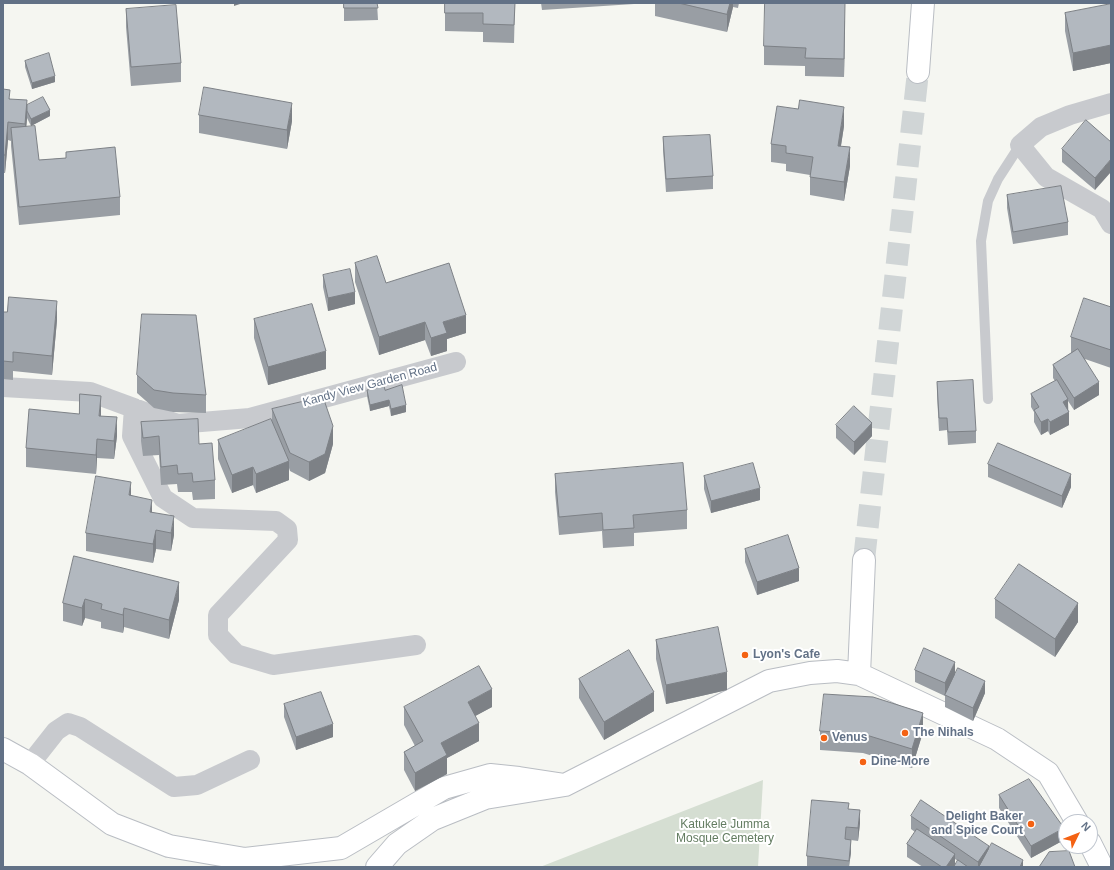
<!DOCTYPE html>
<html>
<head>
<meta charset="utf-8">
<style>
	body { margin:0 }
	#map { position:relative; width:1114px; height:870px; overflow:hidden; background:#f5f6f1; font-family:Arial,sans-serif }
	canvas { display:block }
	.frame { position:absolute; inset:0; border:4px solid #627186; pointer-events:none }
	.north { position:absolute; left:1058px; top:814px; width:40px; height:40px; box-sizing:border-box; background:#fff; border:1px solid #c0c6cf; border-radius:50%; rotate:47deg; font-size:11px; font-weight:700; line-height:16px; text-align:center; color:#627186 }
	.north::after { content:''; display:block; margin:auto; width:14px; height:18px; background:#f46213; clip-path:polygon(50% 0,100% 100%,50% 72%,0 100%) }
</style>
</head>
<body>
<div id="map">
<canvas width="1114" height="870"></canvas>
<div class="frame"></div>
<div class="north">N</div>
</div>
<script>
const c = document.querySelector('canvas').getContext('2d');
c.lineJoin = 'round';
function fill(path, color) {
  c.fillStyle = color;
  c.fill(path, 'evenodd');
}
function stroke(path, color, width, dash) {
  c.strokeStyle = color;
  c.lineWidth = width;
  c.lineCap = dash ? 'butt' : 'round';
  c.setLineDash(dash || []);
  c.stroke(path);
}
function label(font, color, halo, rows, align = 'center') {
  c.font = font + ' Arial,sans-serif';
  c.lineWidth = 4;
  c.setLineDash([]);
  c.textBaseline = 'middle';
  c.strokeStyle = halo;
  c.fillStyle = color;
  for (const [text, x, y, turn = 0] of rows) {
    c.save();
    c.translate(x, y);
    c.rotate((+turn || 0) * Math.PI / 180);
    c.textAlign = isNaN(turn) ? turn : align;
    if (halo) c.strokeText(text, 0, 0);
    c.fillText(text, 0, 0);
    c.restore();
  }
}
fill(new Path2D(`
	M763,780L758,867H540Z`), '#d5ded2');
stroke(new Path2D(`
	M864,560L918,72`), '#d0d5d6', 22, [22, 11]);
const secondary = new Path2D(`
	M918,72L923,3
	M864,560L859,674L997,739L1048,773L1077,822
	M3,749L30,764L112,824L169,846L245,859L341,848L444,788L490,775L519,778L565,785
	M1090,843L1102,867
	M377,867L397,844L433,819L485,798L565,785L769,681L810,673L837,671L859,674`);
stroke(secondary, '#b9bdc3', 24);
stroke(new Path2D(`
	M988,399L981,241L988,201L998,179L1020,145`), '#c8cace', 10);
stroke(new Path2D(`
	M1111,103L1070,115L1041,127L1020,145L1046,177L1102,209L1111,224
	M3,387L90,392L177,424L250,418L456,362
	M134,408L132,436L163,498L193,518L276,521L287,529L288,540L218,615V635L236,654L273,665L416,645
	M30,764L56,731L68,723L80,727L174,787L197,785L250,760`), '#c8cace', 20);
stroke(secondary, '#fff', 22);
fill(new Path2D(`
	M344,3H377L378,20L344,21Z
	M445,3H515L514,43L483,42V32L445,31Z
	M541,3H634V4L542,10Z
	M655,3H739L738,8L733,7L727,32L655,16Z
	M1111,4V63L1073,71L1065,31V13Z
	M126,9L181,63V82L131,86L126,27Z
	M845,21L844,77L805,76V66L764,65V46Z
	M25,61L55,82L32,89L25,67Z
	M3,89L10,99L27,105L50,116L31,126L27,118L26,127L39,160L66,158V152L120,197V215L19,225L11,146V141L8,140L5,173H3Z
	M199,115L292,121L287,149L199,133Z
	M844,126L841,146L850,166L844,201L810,195V175L786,171V164L771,162V144Z
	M663,137L713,176V189L666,192L663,150Z
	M1111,142L1095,190L1062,162V149Z
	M1007,195L1068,222V235L1013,244L1007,208Z
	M355,263L386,283L466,333L447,339V351L431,356L425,340L379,355L355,282Z
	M323,275L355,304L328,311L323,287Z
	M1111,307V368L1085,359L1099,395L1074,410L1068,401L1069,425L1050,435L1048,431L1041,435L1034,422V412L1031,407V394L1055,381L1053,378V365L1071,353V337Z
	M3,312L57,320L52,375L13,371V380L3,379Z
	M254,319L326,369L268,385L254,338Z
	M137,375L206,395V413L173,412L154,408L137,393Z
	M937,382L976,431V443L948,445L947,430L939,431L937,395Z
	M367,390H385L406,412L391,416L389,406L370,411L367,396Z
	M272,409L333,444L325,473L309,481L290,471L289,468V480L256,493L253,485L232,493L218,459V440L272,420Z
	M101,416L117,436L114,459L97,458L96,474L26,467V448Z
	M141,422L199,444L215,480V499L193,500L192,492H178L177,484L161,485L159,455L143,456L141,441Z
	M836,425L872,436L854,455L836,438Z
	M988,464L1071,487L1062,508L988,477Z
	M555,474L687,510V529L634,533V546L603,548L602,531L559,535L555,492Z
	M704,476L760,500L711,513L704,489Z
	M131,496L152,512L174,535L171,551L156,549L153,563L86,551V533Z
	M745,549L799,581L757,595L745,562Z
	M74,556L179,600L169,639L124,627L123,633L101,628V622L85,618L82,626L63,621V603Z
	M995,599L1078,622L1055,657L995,618Z
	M656,640L727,690L666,704L656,659Z
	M915,670L955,674L985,693L973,721L945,707V696L915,682Z
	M579,679L654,711L604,740L579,698Z
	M284,704L333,737L296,750L284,717Z
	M404,707H492L475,716L479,741L447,758V774L415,791L404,770V752L415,746L404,725Z
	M820,731L923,732L912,768L863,753L820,750Z
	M999,795L1064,840L1031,858L999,808Z
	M849,809L860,823L858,841L851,840V852L849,867H807V856Z
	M911,816L989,849L1023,867H923L907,857V844L915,832L911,829ZM955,859L958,861L955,865Z`), '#999ea4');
fill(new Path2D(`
	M234,3H243L234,6Z
	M730,3H733V7L727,32V14Z
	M845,3V21L844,77V59Z
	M1111,45V63L1073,71V53Z
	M55,76V82L32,89V83Z
	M27,100V119L25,142V124Z
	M292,103V121L287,149V130Z
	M844,107V126L838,164V146Z
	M50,110V116L31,126V119Z
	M8,122V140L5,173V155Z
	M850,147V166L844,201V182Z
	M1111,159V172L1095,190V178Z
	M355,292V304L328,311V298Z
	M57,301V320L52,375V356Z
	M466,315V333L447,339V351L431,356V338L443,322Z
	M425,322V340L379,355V337Z
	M326,351V369L268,385V367Z
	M1099,382V395L1074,410V398Z
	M101,396V415L99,434V416Z
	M1068,399V412L1063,402Z
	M389,400V406L370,411V405Z
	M406,405V412L391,416V409Z
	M1069,412V425L1050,435V422Z
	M117,417V436L114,459V441Z
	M1048,419V431L1041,435V422Z
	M872,423V436L854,455V442Z
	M333,426V444L325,473L309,481V462Z
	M97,439V458L96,474V455Z
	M289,461V480L256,493V474Z
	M253,467V485L232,493V475Z
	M1071,474V487L1062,508V496Z
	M131,482V500L129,495Z
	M760,488V500L711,513V501Z
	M152,500V518L150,512Z
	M174,516V535L171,551V533Z
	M156,530V549L153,563V544Z
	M799,568V581L757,595V582Z
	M179,582V600L169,639V620Z
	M85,599V618L82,626V608Z
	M1078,603V622L1055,657V639Z
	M124,608V627L123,633V615Z
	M955,662V674L945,696V683Z
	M727,672V690L666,704V685Z
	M985,681V693L973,721V708Z
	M492,689V707L468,720V702Z
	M654,692V711L604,740V722Z
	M923,713V732L912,768V749Z
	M479,723V741L447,758V774L415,791V773L441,743Z
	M333,724V737L296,750V737Z
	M860,810V823L858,841V828Z
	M1064,828V840L1031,858V846Z
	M851,840V852L849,867Z
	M989,846V858L983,867H978V862Z
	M955,854V867H946Z
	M1023,860V867H1020Z`), '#7d8186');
const building = new Path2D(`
	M344,3H377L378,8H344Z
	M445,3H515L514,25L483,24V13H445Z
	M679,3H730L727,14Z
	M765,3H845L844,59L805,58L806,48L764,46Z
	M1111,4V45L1073,53L1065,13Z
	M176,5L181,63L131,67L126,9Z
	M49,53L55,76L32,83L25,61Z
	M204,87L292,103L287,130L199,115Z
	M3,89L10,90L9,99L27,100L25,124L8,122L5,155H3Z
	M43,97L50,110L31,119L27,111V105Z
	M800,100L844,107L838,146L850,147L844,182L810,177L813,157L786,153V146L771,144L777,106L798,109Z
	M1086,120L1111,142V159L1095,178L1062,149Z
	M35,126L39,160L66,158V152L115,147L120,197L19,207L11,128Z
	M710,135L713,176L666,179L663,137Z
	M1061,186L1068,222L1013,232L1007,195Z
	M377,256L386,283L449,263L466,315L443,322L447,333L431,338L425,322L379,337L355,263Z
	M350,269L355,292L328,298L323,275Z
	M9,297L57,301L52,356L13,352V362L3,361V312H7Z
	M1084,298L1111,307V350L1071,337Z
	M312,304L326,351L268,367L254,319Z
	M142,314L196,315L206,395L173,393L154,390L137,375Z
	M1078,349L1099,382L1074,398L1053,365Z
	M973,380L976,431L948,432L947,418H939L937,382Z
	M1057,380L1068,399L1063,402L1069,412L1050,422L1048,419L1041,422L1034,410L1039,407L1031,394Z
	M402,385L406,405L391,409L389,400L370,405L367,390L384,386L385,390Z
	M80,394L101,396L99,416L117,417L114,441L97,439L96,455L26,448L29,409L79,414Z
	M323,397L333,426L325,454L309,462L290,453L272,409Z
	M854,406L872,423L854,442L836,425Z
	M198,419L199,444L212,443L215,480L193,482L192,473L178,474L177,465L161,467L159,436L143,438L141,422Z
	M271,419L289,461L256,474L253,467L232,475L218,440Z
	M998,443L1071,474L1062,496L988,464Z
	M683,463L687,510L633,515L634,528L603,530L602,513L559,517L555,474Z
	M753,463L760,488L711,501L704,476Z
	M96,476L131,482L129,495L152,500L150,512L174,516L171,533L156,530L153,544L86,533Z
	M788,535L799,568L757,582L745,549Z
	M74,556L179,582L169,620L124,608L123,615L101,609L102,604L85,599L82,608L63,603Z
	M1019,564L1078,603L1055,639L995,599Z
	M718,627L727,672L666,685L656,640Z
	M924,648L955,662L945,683L915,670Z
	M629,650L654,692L604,722L579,679Z
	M479,666L492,689L468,702L479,723L441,743L447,755L415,773L404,752L423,741L404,707Z
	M958,668L985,681L973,708L945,695Z
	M321,692L333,724L296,737L284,704Z
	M824,694L873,697L923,713L912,749L863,734L820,731Z
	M1029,779L1064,828L1031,846L999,795Z
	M812,800L849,803L848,809L860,810L858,828L846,827L845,839L851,840L849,861L807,856Z
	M921,800L989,846L978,862L911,816Z
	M917,829L955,854L946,867H942L907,844Z
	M992,843L1023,860L1020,867H979Z
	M1069,851L1075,867H1039L1049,852Z
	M958,860L968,867H954Z`);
fill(building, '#b2b8bf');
stroke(building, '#7d8186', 1);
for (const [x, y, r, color] of [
	[745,655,4,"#f46213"],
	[905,733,4,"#f46213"],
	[824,738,4,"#f46213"],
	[863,762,4,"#f46213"],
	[1031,824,4,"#f46213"]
]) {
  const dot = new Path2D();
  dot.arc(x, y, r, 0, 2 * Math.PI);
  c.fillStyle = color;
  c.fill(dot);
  stroke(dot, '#fff', 1.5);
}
label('12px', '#627186', '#fff', [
	["Kandy View Garden Road",370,385,-15]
]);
label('bold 12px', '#627186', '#fff', [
	["Lyon's Cafe",753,655],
	["The Nihals",913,733],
	["Venus",832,738],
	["Dine-More",871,762],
	["Delight Baker",1023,817,"right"],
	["and Spice Court",1023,831,"right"]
], 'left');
label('12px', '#637c61', '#fff', [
	["Katukele Jumma",725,825],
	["Mosque Cemetery",725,839]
]);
</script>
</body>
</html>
